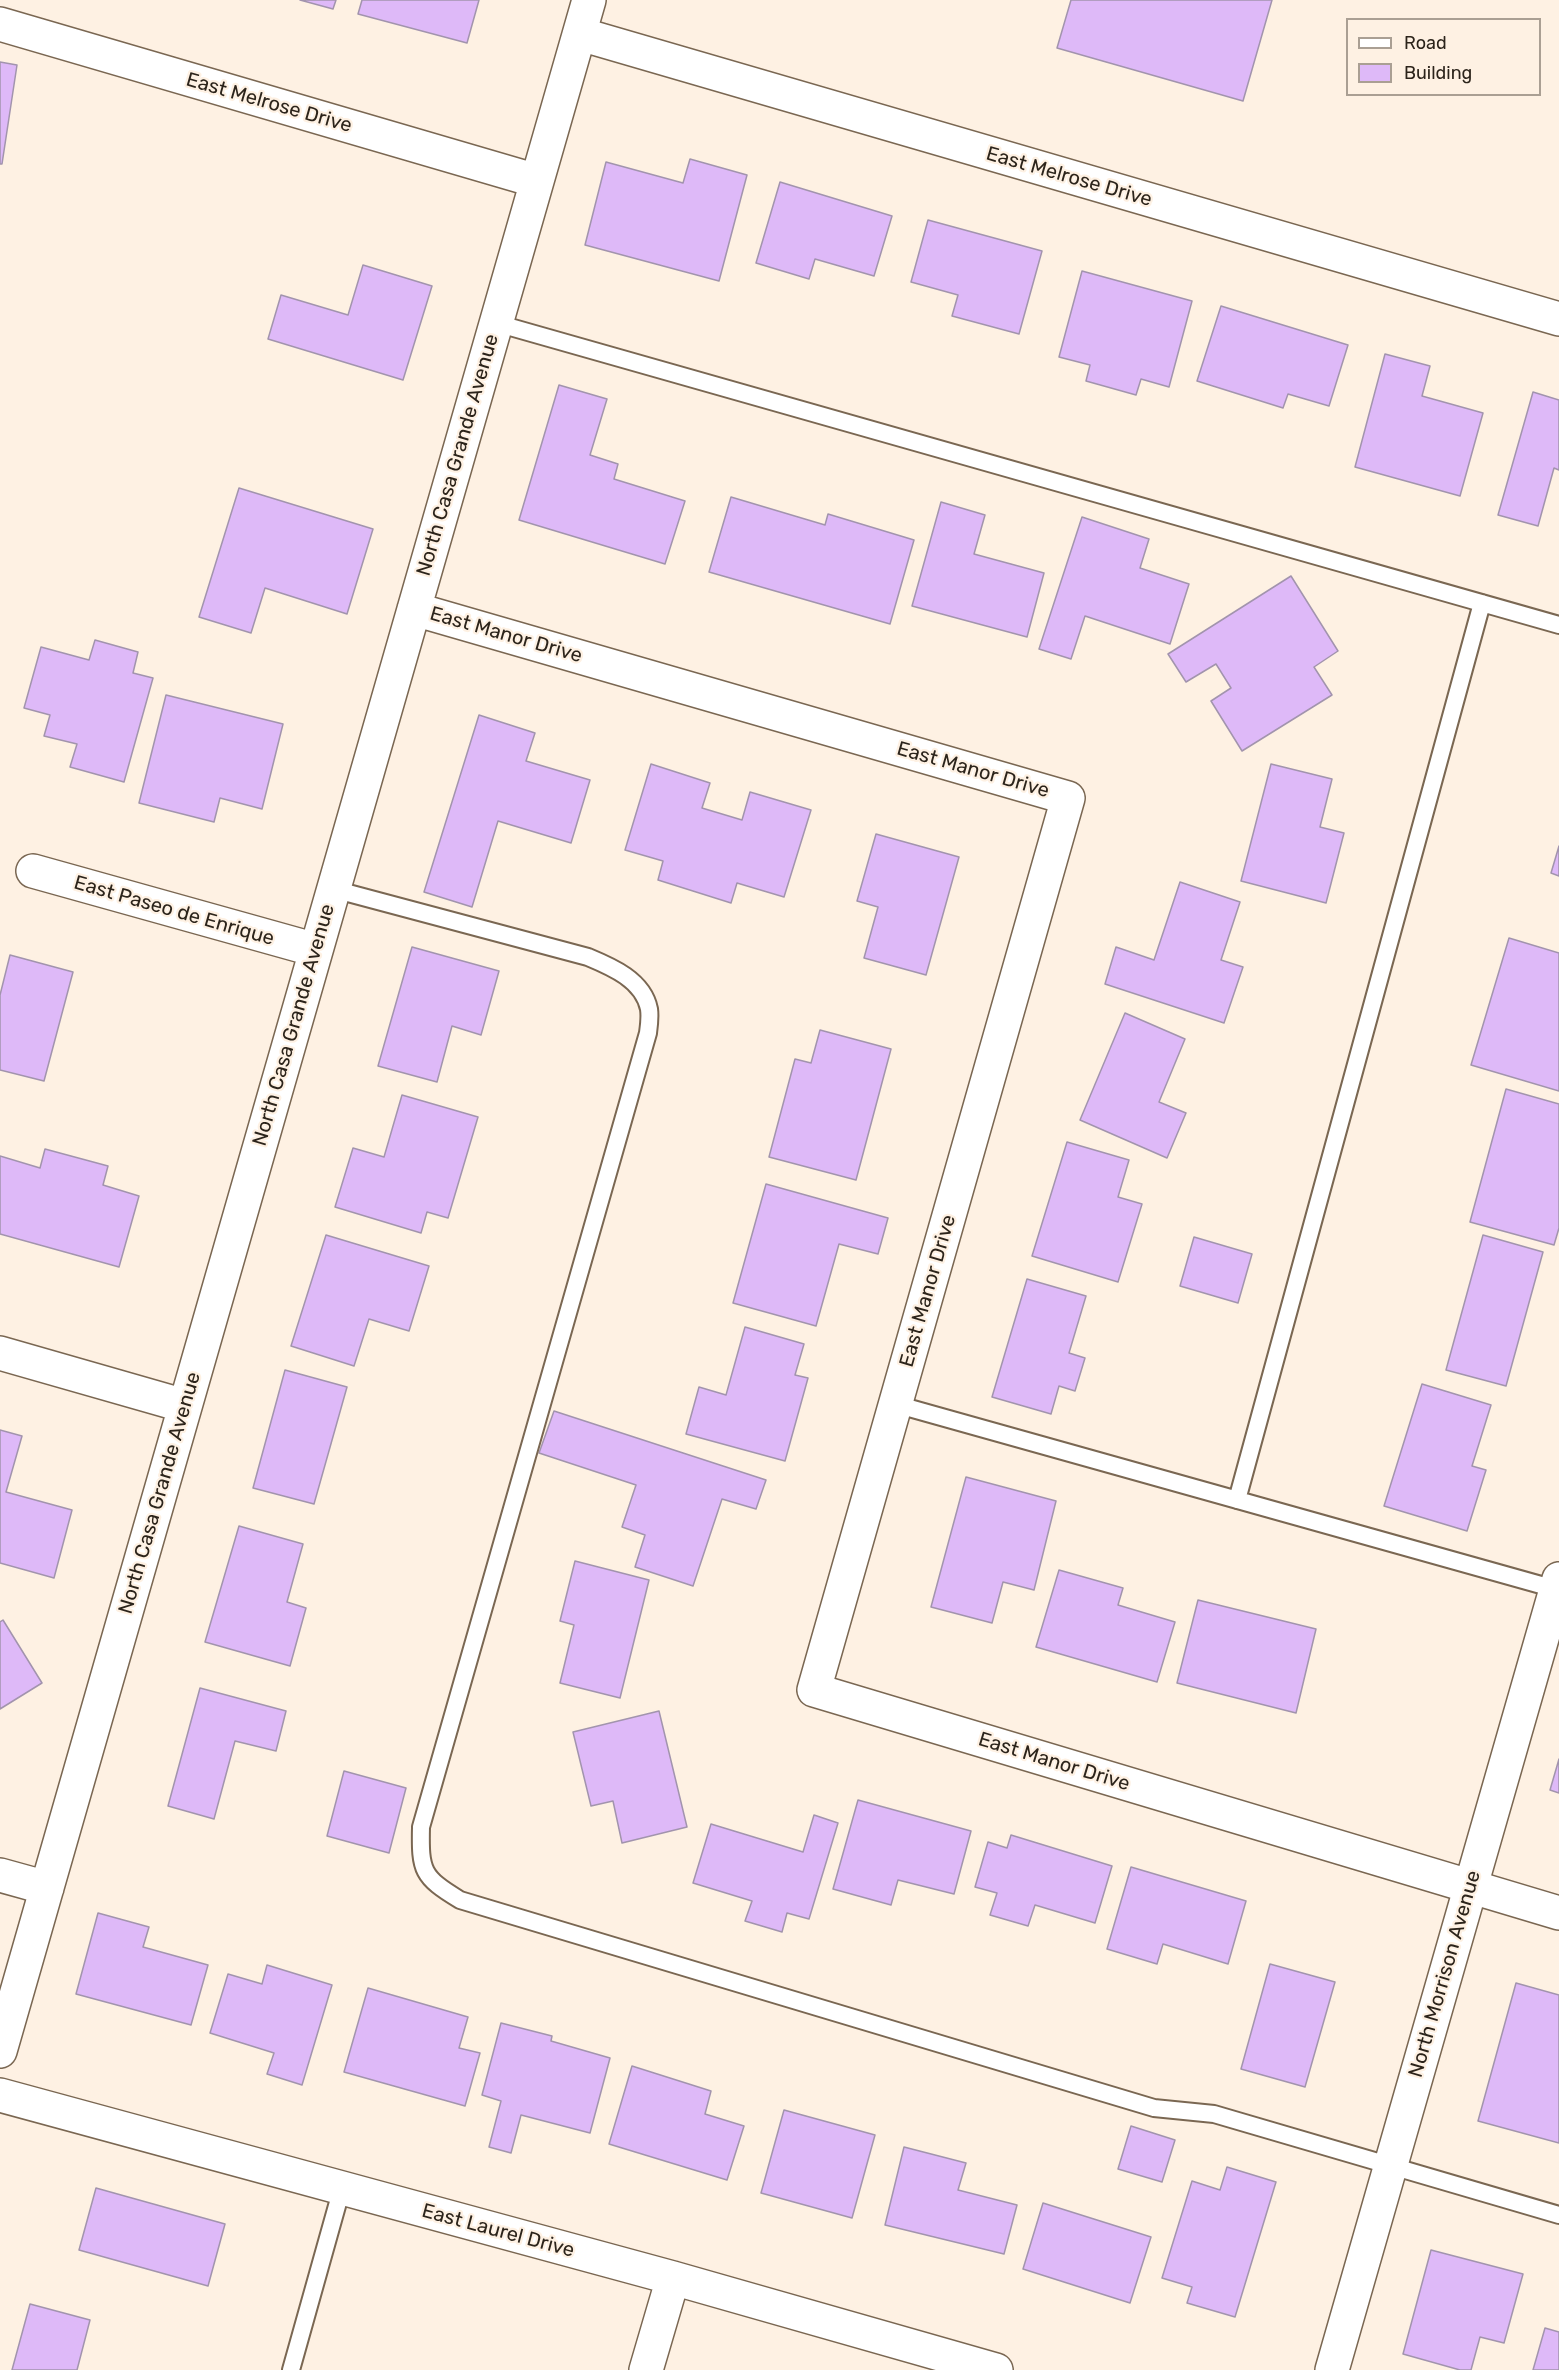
<!DOCTYPE html>
<html>
<head>
<meta charset="utf-8">
<style>
	body { margin:0 }
	#map { position:relative; width:1559px; height:2370px; overflow:hidden; background:#fef1e3; font-family:Rubik,sans-serif }
	canvas { display:block }
	.legend { position:absolute; left:1346px; top:18px; width:195px; height:78px; box-sizing:border-box; background:#fef1e3; border:2px solid #aa9f93; margin:0; padding:8px 10px; list-style:none; font-size:18px; color:#2c241b }
	.legend li { display:flex; align-items:center; gap:12px; height:30px }
	.legend b { width:30px; border:2px solid #aa9f93 }
</style>
</head>
<body>
<div id="map">
<canvas width="1559" height="2370"></canvas>
<ul class="legend">
<li><b style="height:8px;background:#fff"></b>Road</li>
<li><b style="height:16px;background:#deb9f8"></b>Building</li>
</ul>
</div>
<script>
const c = document.querySelector('canvas').getContext('2d');
c.lineJoin = 'round';
function fill(path, color) {
  c.fillStyle = color;
  c.fill(path, 'evenodd');
}
function stroke(path, color, width, dash) {
  c.strokeStyle = color;
  c.lineWidth = width;
  c.lineCap = dash ? 'butt' : 'round';
  c.setLineDash(dash || []);
  c.stroke(path);
}
function label(font, color, halo, rows, align = 'center') {
  c.font = font + ' Rubik,sans-serif';
  c.lineWidth = 4.5;
  c.setLineDash([]);
  c.textBaseline = 'middle';
  c.strokeStyle = halo;
  c.fillStyle = color;
  for (const [text, x, y, turn = 0] of rows) {
    c.save();
    c.translate(x, y);
    c.rotate((+turn || 0) * Math.PI / 180);
    c.textAlign = isNaN(turn) ? turn : align;
    if (halo) c.strokeText(text, 0, 0);
    c.fillText(text, 0, 0);
    c.restore();
  }
}
const building = new Path2D(`
	M300,0H336L333,9Z
	M362,0H479L467,43L358,14Z
	M1071,0H1272L1243,101L1057,48Z
	M0,62L17,65L2,164H0Z
	M690,159L747,175L719,281L585,245L606,162L683,183Z
	M780,182L892,216L874,276L815,259L809,279L756,263Z
	M928,220L1042,251L1019,334L952,316L958,295L911,282Z
	M363,265L432,286L403,380L268,339L281,295L348,315Z
	M1082,271L1192,301L1169,387L1141,379L1136,395L1086,381L1090,365L1059,357Z
	M1221,306L1348,345L1329,406L1288,394L1283,408L1197,381Z
	M1385,354L1430,366L1422,396L1483,413L1460,496L1355,467Z
	M559,385L607,399L590,455L618,464L614,479L685,501L665,564L519,520Z
	M1533,392L1559,400V470L1554,468L1538,526L1498,515Z
	M239,488L373,529L347,614L265,588L251,633L199,617Z
	M731,497L825,525L828,514L914,540L890,624L709,572Z
	M941,502L985,515L974,554L1044,573L1027,637L912,606Z
	M1082,517L1149,539L1140,568L1189,584L1170,644L1085,616L1071,659L1039,649Z
	M1291,576L1338,651L1314,667L1332,695L1242,751L1211,701L1231,688L1216,664L1186,682L1168,654Z
	M95,640L138,652L133,673L153,678L124,782L70,767L77,744L44,736L50,715L24,708L41,647L89,660Z
	M166,695L283,724L262,809L220,798L214,822L139,803Z
	M479,715L535,733L526,761L590,780L571,843L498,821L472,907L424,892Z
	M651,764L710,783L702,808L742,820L750,792L811,810L784,897L737,883L731,903L658,880L663,861L625,850Z
	M1271,764L1332,779L1320,827L1344,833L1326,903L1241,881Z
	M876,834L959,857L926,975L864,958L878,907L857,901Z
	M1559,846V876L1551,873Z
	M1180,882L1240,902L1221,960L1243,967L1224,1023L1105,984L1116,947L1154,960Z
	M1509,938L1559,953V1091L1471,1065Z
	M412,947L499,971L481,1035L452,1026L437,1082L378,1066Z
	M10,955L73,972L44,1081L0,1070V995Z
	M1125,1013L1185,1039L1159,1102L1186,1113L1167,1158L1080,1120Z
	M820,1030L891,1049L856,1180L769,1157L795,1059L811,1063Z
	M1506,1089L1559,1104V1228L1554,1245L1470,1222Z
	M402,1095L478,1117L448,1218L427,1212L421,1233L335,1207L353,1148L384,1157Z
	M1067,1142L1129,1160L1118,1197L1142,1204L1118,1282L1032,1256Z
	M45,1149L108,1166L103,1185L139,1196L119,1267L0,1234V1156L40,1168Z
	M766,1184L888,1218L878,1254L839,1244L816,1326L733,1303Z
	M326,1235L429,1266L409,1331L369,1319L354,1366L291,1346Z
	M1483,1235L1543,1252L1506,1386L1446,1370Z
	M1194,1237L1252,1254L1238,1303L1180,1286Z
	M1027,1279L1086,1296L1069,1353L1085,1358L1075,1391L1059,1386L1051,1414L992,1397Z
	M745,1327L804,1344L795,1375L808,1378L785,1461L686,1434L699,1387L726,1395Z
	M285,1370L347,1387L314,1504L253,1488Z
	M1422,1384L1491,1405L1472,1466L1486,1470L1467,1531L1384,1506Z
	M554,1411L766,1480L756,1509L722,1499L693,1586L635,1567L645,1535L622,1527L636,1485L539,1453Z
	M0,1430L22,1436L6,1492L72,1510L54,1578L0,1563Z
	M966,1477L1056,1501L1034,1590L1003,1582L992,1623L931,1607Z
	M239,1526L303,1544L287,1602L306,1608L290,1666L205,1642Z
	M575,1561L649,1580L620,1698L560,1683L574,1625L560,1621Z
	M1059,1570L1123,1588L1118,1605L1175,1622L1157,1682L1036,1647Z
	M1198,1600L1316,1629L1296,1713L1177,1683Z
	M3,1620L42,1683L0,1709V1622Z
	M200,1688L286,1711L276,1751L235,1741L214,1819L168,1806Z
	M659,1711L687,1827L622,1843L613,1801L591,1806L573,1732Z
	M1559,1759V1793L1550,1790Z
	M344,1771L406,1788L389,1853L327,1836Z
	M858,1800L971,1831L954,1894L898,1880L891,1905L833,1889Z
	M814,1815L838,1823L809,1919L787,1913L782,1932L745,1921L752,1901L693,1883L711,1824L803,1852Z
	M1011,1835L1112,1866L1095,1923L1035,1905L1028,1926L990,1915L997,1893L975,1887L988,1842L1007,1848Z
	M1131,1867L1246,1901L1228,1964L1163,1944L1157,1964L1107,1949Z
	M98,1913L149,1927L143,1947L208,1965L191,2025L76,1994Z
	M1270,1964L1335,1982L1305,2087L1241,2069Z
	M267,1965L332,1985L302,2085L267,2074L274,2053L210,2033L228,1974L262,1984Z
	M1516,1983L1559,1995V2143L1478,2121Z
	M368,1988L468,2017L459,2048L480,2053L465,2106L344,2072Z
	M501,2023L552,2036L551,2041L610,2058L590,2133L521,2115L511,2153L489,2147L501,2101L482,2095Z
	M632,2066L711,2091L705,2114L744,2126L727,2180L609,2144Z
	M784,2110L875,2135L852,2218L761,2193Z
	M1131,2126L1175,2140L1162,2182L1118,2169Z
	M904,2147L966,2163L958,2190L1017,2205L1004,2254L885,2225Z
	M1227,2167L1276,2182L1235,2317L1187,2303L1192,2287L1162,2278L1192,2181L1220,2190Z
	M96,2188L225,2224L208,2286L79,2250Z
	M1043,2203L1151,2237L1130,2303L1023,2269Z
	M1431,2250L1523,2274L1504,2343L1480,2337L1471,2370H1460L1403,2354Z
	M30,2304L90,2320L77,2370H12Z
	M1545,2328L1559,2332V2370H1533Z`);
fill(building, '#deb9f8');
stroke(building, '#a294ad', 1.5);
const service = new Path2D(`
	M496,323L1559,625
	M333,889L588,957C612,967 643,980 649,1009C650,1016 649,1026 648,1033L421,1827C420,1871 422,1877 460,1900L1154,2108L1214,2114L1559,2215
	M895,1404L1559,1590
	M1237,1500L1482,603
	M291,2370L342,2188`);
const minor = new Path2D(`
	M0,24L537,181
	M580,34L1559,319
	M414,609L1068,798L814,1690L1559,1913
	M33,871L316,950
	M0,1353L185,1406
	M0,1875L47,1888
	M0,2051L589,0
	M0,2095L673,2278L996,2370
	M646,2370L673,2278
	M1332,2370L1559,1579`);
stroke(service, '#7a6752', 20);
stroke(minor, '#7a6752', 36);
stroke(service, '#fff', 16);
stroke(minor, '#fff', 33);
label('20px', '#2c241b', '#fef1e3', [
	["East Melrose Drive",269,103,16],
	["East Melrose Drive",1069,177,16],
	["North Casa Grande Avenue",458,455,-74],
	["East Manor Drive",506,635,16],
	["East Manor Drive",973,770,16],
	["East Paseo de Enrique",174,911,16],
	["North Casa Grande Avenue",294,1025,-74],
	["East Manor Drive",928,1291,-74],
	["North Casa Grande Avenue",160,1493,-74],
	["East Manor Drive",1054,1762,17],
	["North Morrison Avenue",1445,1974,-74],
	["East Laurel Drive",498,2231,15]
]);
</script>
</body>
</html>
